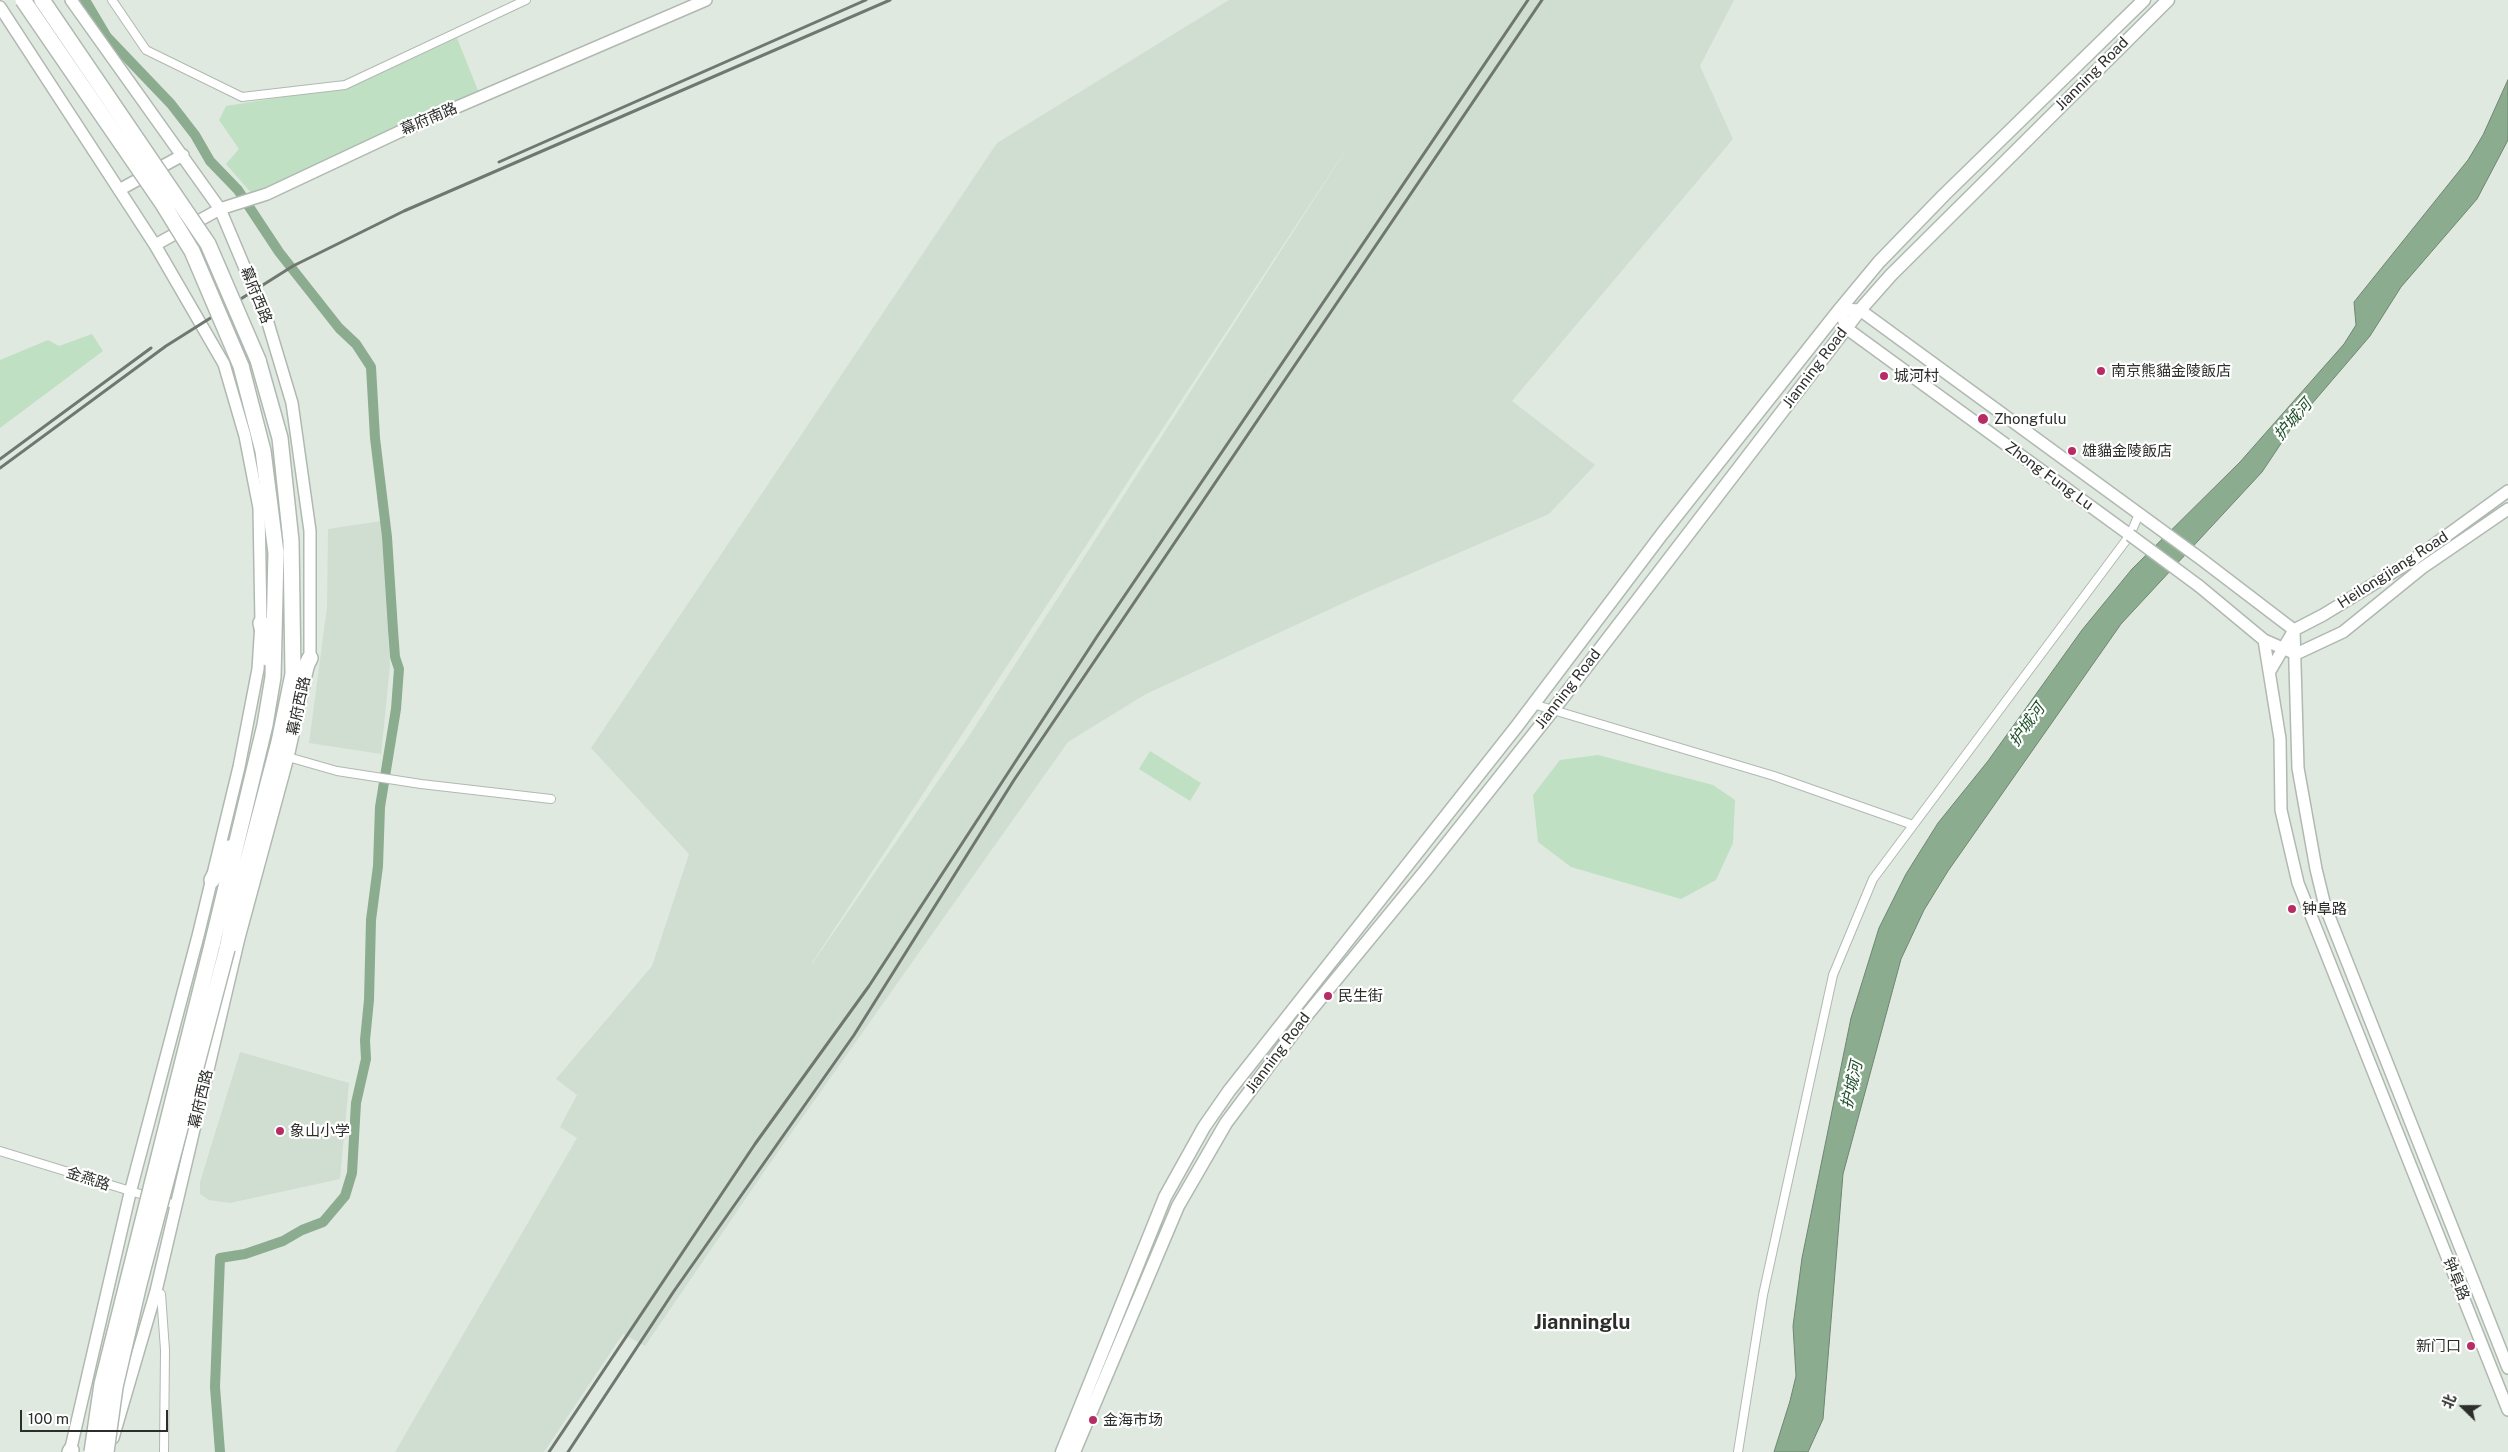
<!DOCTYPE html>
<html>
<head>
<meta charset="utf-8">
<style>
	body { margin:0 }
	#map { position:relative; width:2508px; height:1452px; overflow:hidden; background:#e0e9e0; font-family:"Public Sans","Noto Sans SC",sans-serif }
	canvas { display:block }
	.north { position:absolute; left:2438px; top:1382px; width:50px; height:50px; -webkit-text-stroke:4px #fff; paint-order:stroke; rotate:292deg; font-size:14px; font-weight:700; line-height:20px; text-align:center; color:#2b2e2b }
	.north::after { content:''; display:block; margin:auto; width:18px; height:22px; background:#2b2e2b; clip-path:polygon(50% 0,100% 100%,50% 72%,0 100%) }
	.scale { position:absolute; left:20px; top:1410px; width:148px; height:22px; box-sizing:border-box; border:2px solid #2b2e2b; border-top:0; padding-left:6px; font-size:15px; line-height:18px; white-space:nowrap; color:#2b2e2b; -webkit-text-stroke:4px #fff; paint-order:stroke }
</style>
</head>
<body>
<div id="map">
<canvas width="2508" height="1452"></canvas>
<div class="north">北</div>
<div class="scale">100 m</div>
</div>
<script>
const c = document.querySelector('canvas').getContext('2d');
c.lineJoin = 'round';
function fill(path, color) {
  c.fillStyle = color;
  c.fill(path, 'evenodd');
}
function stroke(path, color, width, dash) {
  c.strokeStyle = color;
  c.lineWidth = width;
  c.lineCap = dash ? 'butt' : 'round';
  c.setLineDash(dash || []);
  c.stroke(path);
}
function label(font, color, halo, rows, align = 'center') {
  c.font = font + ' "Public Sans","Noto Sans SC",sans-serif';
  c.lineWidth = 4.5;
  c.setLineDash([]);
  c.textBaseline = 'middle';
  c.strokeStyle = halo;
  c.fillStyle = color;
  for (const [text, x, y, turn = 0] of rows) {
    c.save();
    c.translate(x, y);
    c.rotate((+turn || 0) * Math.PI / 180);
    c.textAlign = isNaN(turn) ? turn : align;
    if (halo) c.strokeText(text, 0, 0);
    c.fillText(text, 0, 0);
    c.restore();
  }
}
fill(new Path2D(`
	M1229,0H1734L1700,66L1733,139L1512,401L1595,465L1549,514L1363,594L1146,694L1068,742L768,1166L645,1346L623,1334L544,1452H395L577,1138L560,1127L577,1095L556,1079L652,966L689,854L591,748L997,143ZM1358,131L969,736L812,964V963Z
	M381,521L390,666L381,754L309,743L327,607L328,529Z
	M240,1052L349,1083L340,1179L230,1203L209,1200L200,1194V1182Z`), '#cfded0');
fill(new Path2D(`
	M457,38L479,93L253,195L226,164L239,149L219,120L226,106L353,86Z
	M92,334L103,351L0,428V360L48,340L59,346Z
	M1150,751L1201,783L1190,801L1139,769Z
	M1598,755L1713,785L1735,800L1733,843L1716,880L1681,899L1571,867L1538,842L1533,795L1560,760Z`), '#bfe0c3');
const water = new Path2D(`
	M2508,80V140L2477,199L2401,287L2370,336L2292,427L2262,472L2121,624L1948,871L1924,910L1901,959L1843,1174L1823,1419L1808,1452H1774L1790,1401L1796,1376L1793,1326L1802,1258L1851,1018L1879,928L1906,874L1938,823L1988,761L2082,630L2132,569L2240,462L2344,344L2356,325L2354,302L2468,160L2483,135Z`);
fill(water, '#8bac8f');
stroke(water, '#6e8671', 1);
stroke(new Path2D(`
	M85,0L107,37L171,104L195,135L210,161L238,190L279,252L339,328L356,344L371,367L375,438L387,537L393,630L395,657L399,669L396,709L380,807L378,866L371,920L369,1000L365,1040L366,1059L356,1103L352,1173L345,1196L323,1222L302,1230L283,1241L245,1254L220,1258L215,1387L220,1452`), '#8bac8f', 10);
const street = new Path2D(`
	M112,0L146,50L242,97L345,85L526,0
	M1533,704L1774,776L1913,825
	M288,757L337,771L421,784L551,799
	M0,1151L176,1205
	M156,1291L161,1294L165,1350L164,1452
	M1738,1452L1763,1295L1833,975L1873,879L2130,535L2139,514`);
const secondary = new Path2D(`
	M71,0L220,209L268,323L292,403L310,531V658L288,757L239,938L156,1291L113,1438
	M0,7L155,245L224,364L245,436L259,508L261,623L258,669L239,767L198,936L130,1193L70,1452
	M119,190L183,155
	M155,245L220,209L267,194L399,132L706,0
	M2130,535L1846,328L1840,309L1860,310L2201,559L2294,630L2298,768L2316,869L2325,906L2508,1368
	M2199,586L2264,640L2280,739L2281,810L2298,883L2508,1410
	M2264,640L2296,654L2343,632L2422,568L2508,509
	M2270,671L2294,630L2323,615L2413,560L2508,491`);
const primary = new Path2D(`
	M1062,1452L1165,1197L1204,1127L1229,1091L1517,726L1662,534L1840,309L1879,262L1944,195L2144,0
	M1074,1452L1178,1206L1226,1123L1306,1016L1426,870L1564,696L1860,310L1891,275L2168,0`);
const highway = new Path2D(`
	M261,623L269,659
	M295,689L310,658
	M212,880L229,848
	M212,945L265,725L273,677L276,553L263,451L241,366
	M227,949L237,902L279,742L293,674L291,541L280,438L258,360
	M70,1452L71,1450`);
stroke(street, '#b0b9b1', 10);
stroke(secondary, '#b0b9b1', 14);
stroke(primary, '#b0b9b1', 15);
stroke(highway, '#b0b9b1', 18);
stroke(street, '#fff', 8);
stroke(secondary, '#fff', 11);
stroke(primary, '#fff', 12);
stroke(highway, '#fff', 15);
stroke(new Path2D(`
	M499,162L866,0
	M0,459L151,348
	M0,468L166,346L293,266L404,211L890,0
	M549,1452L755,1144L869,986L1098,635L1528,0
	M568,1452L674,1291L854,1035L1014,780L1542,0`), '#707670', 3);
const secondaryBridge = new Path2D(`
	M2130,535L2199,586`);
const highwayBridge = new Path2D(`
	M23,0L163,204L192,251L241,366
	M42,0L208,244L258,360
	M92,1452L102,1384L212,945
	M106,1452L115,1387L139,1284L227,949`);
stroke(secondaryBridge, '#b0b9b1', 14, []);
stroke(highwayBridge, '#b0b9b1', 18, []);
stroke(secondaryBridge, '#fff', 11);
stroke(highwayBridge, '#fff', 15);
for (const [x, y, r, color] of [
	[2101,371,5,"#b72c65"],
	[1884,376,5,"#b72c65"],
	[1983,419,6,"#b72c65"],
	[2072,451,5,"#b72c65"],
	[2292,909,5,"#b72c65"],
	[1328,996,5,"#b72c65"],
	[280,1131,5,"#b72c65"],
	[2471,1346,5,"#b72c65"],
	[1093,1420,5,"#b72c65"]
]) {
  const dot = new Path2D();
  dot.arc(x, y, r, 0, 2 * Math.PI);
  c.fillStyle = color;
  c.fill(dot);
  stroke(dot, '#fff', 2);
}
label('15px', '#2b2e2b', '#fff', [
	["Jianning Road",2092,74,-45],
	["幕府南路",429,119,-23],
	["幕府西路",256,295,68],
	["Jianning Road",1815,368,-53],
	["Zhong Fung Lu",2049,476,36],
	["Heilongjiang Road",2393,570,-33],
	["Jianning Road",1568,689,-52],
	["幕府西路",299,706,-78],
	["Jianning Road",1278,1053,-53],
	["幕府西路",201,1099,-77],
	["金燕路",88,1179,18],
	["钟阜路",2456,1279,68]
]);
label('15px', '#2b2e2b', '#fff', [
	["南京熊貓金陵飯店",2111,371],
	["城河村",1894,376],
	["Zhongfulu",1994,419],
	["雄貓金陵飯店",2082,451],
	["钟阜路",2302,909],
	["民生街",1338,996],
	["象山小学",290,1131],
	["新门口",2461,1346,"right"],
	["金海市场",1103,1420]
], 'left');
label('italic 16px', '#1e5129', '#fff', [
	["护城河",2293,420,-49],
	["护城河",2027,725,-54],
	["护城河",1852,1085,-77]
]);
label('bold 20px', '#2b2e2b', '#fff', [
	["Jianninglu",1582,1323]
]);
</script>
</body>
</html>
